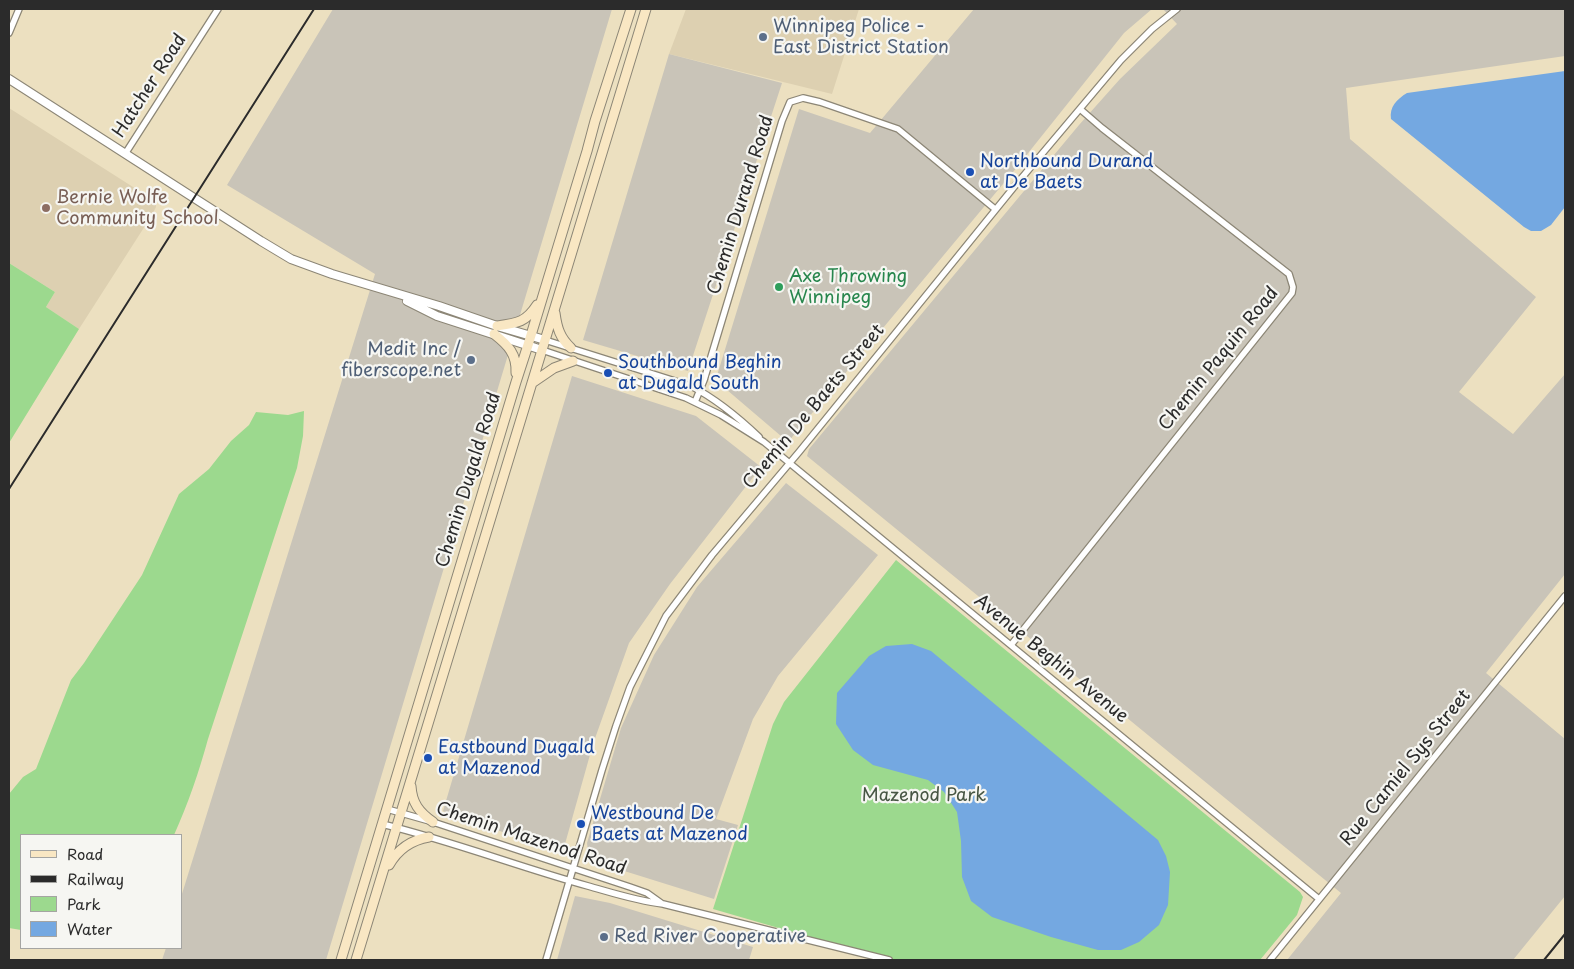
<!DOCTYPE html>
<html>
<head>
<meta charset="utf-8">
<style>
	body { margin:0 }
	#map { position:relative; width:1574px; height:969px; overflow:hidden; background:#ece0c0; font-family:"Playpen Sans",sans-serif }
	canvas { display:block }
	.frame { position:absolute; inset:0; border:10px solid #2b2b2b; pointer-events:none }
	.legend { position:absolute; left:20px; top:834px; width:162px; height:115px; box-sizing:border-box; background:#f6f6f2; border:1px solid #a5a5a2; margin:0; padding:6px 9px; list-style:none; font-size:15px; color:#2b2b2b }
	.legend li { display:flex; align-items:center; gap:10px; height:25px }
	.legend b { width:25px; border:1px solid #a5a5a2 }
</style>
</head>
<body>
<div id="map">
<canvas width="1574" height="969"></canvas>
<div class="frame"></div>
<ul class="legend">
<li><b style="height:6px;background:#f9e7c3"></b>Road</li>
<li><b style="height:6px;background:#2b2b2b"></b>Railway</li>
<li><b style="height:14px;background:#9cd98e"></b>Park</li>
<li><b style="height:14px;background:#74a8e1"></b>Water</li>
</ul>
</div>
<script>
const c = document.querySelector('canvas').getContext('2d');
c.lineJoin = 'round';
function fill(path, color) {
  c.fillStyle = color;
  c.fill(path, 'evenodd');
}
function stroke(path, color, width, dash) {
  c.strokeStyle = color;
  c.lineWidth = width;
  c.lineCap = dash ? 'butt' : 'round';
  c.setLineDash(dash || []);
  c.stroke(path);
}
function label(font, color, halo, rows, align = 'center') {
  c.font = font + ' "Playpen Sans",sans-serif';
  c.lineWidth = 4.5;
  c.setLineDash([]);
  c.textBaseline = 'middle';
  c.strokeStyle = halo;
  c.fillStyle = color;
  for (const [text, x, y, turn = 0] of rows) {
    c.save();
    c.translate(x, y);
    c.rotate((+turn || 0) * Math.PI / 180);
    c.textAlign = isNaN(turn) ? turn : align;
    if (halo) c.strokeText(text, 0, 0);
    c.fillText(text, 0, 0);
    c.restore();
  }
}
fill(new Path2D(`
	M686,9H859L832,94L669,54Z
	M9,108L155,201L156,207L152,215L79,329L46,307L55,292L9,263Z`), '#ddd0b1');
fill(new Path2D(`
	M333,9H612L326,960H162L166,948H181V897L375,274L227,185Z
	M974,9H1152L1124,33L1013,172L788,442L720,384L715,382L799,109L870,133Z
	M1163,9H1565V56L1346,88L1350,139L1536,297L1459,392L1513,434L1565,374V574L1486,673L1565,739V896L1513,960H1287L1341,893L807,456L809,449L1079,125L1120,79L1177,24Z
	M669,54L782,83L688,371L583,340Z
	M572,376L696,416L761,467L670,584L629,643L593,744L565,844L551,849L443,811Z
	M786,483L878,555L778,676L753,719L716,819L738,825L714,899L589,860L587,843L621,728L654,655L697,587Z
	M575,896L610,903L753,947L749,960H557Z`), '#c9c4b8');
fill(new Path2D(`
	M9,263L55,292L46,307L79,329L9,443Z
	M304,411L303,436L297,468L208,739C199,772 188,804 174,835H21V930L9,928V794L23,777L36,769L71,680L84,663L142,575L179,494L209,469L231,441L249,425L256,412L288,415Z
	M896,560L1300,892L1303,897L1297,915L1260,960H889L713,909L773,724L784,702Z`), '#9cd98e');
fill(new Path2D(`
	M1565,71V207L1551,225L1541,231H1531L1524,227L1391,119C1389,107 1397,99 1407,93Z
	M912,644L931,651L1158,840L1166,856L1170,872L1168,905L1159,925L1139,942L1121,950H1098L1051,937L992,917L971,901L962,877L961,841L957,812L944,792L928,780L873,765L853,750L836,724L837,693L869,656L886,646Z`), '#74a8e1');
const minor = new Path2D(`
	M9,33L19,9
	M125,154L218,9
	M545,340L691,386C716,399 738,417 759,437
	M542,350L686,398L721,415L764,442L1319,899
	M695,402L704,380L782,121L790,102L803,98L820,102L898,129L995,209
	M1011,645L1292,293L1293,287L1289,274L1102,128L1080,109
	M387,809L433,822L630,887L647,893L661,903
	M382,824C452,841 519,867 588,886C613,893 637,901 663,904L889,960
	M546,960L602,770L616,726L630,687L666,616L712,555L799,452L1014,187L1121,60L1152,29L1177,9
	M1270,960L1565,596`);
const tertiary = new Path2D(`
	M9,79L261,241L291,259L332,274L439,306L497,326L545,340
	M407,301L437,316L542,350`);
const secondary = new Path2D(`
	M555,313C557,328 560,338 571,348
	M497,326C518,323 526,322 537,305
	M494,334C508,345 517,354 516,373
	M532,383L554,368L573,361
	M411,786C412,803 419,812 433,822
	M389,865C398,849 411,840 429,837
	M341,960L516,382L528,345L587,151L595,121L631,9
	M356,960L646,9`);
stroke(minor, '#8c8676', 8);
stroke(tertiary, '#8c8676', 10);
stroke(secondary, '#8c8676', 11);
stroke(minor, '#fff', 5.5);
stroke(tertiary, '#fff', 8);
stroke(secondary, '#f9e7c3', 9);
stroke(new Path2D(`
	M9,489L314,9
	M1544,960L1565,934`), '#2b2b2b', 2);
for (const [x, y, r, color] of [
	[763,37,5,"#5c6f8a"],
	[970,172,5,"#1a4fb4"],
	[46,208,5,"#8d6e63"],
	[779,287,5,"#2e9e5b"],
	[471,360,5,"#5c6f8a"],
	[608,373,5,"#1a4fb4"],
	[428,758,5,"#1a4fb4"],
	[581,824,5,"#1a4fb4"],
	[604,937,5,"#5c6f8a"]
]) {
  const dot = new Path2D();
  dot.arc(x, y, r, 0, 2 * Math.PI);
  c.fillStyle = color;
  c.fill(dot);
  stroke(dot, '#f6f6f2', 2);
}
label('18px', '#4e5e75', '#f6f6f2', [
	["Winnipeg Police -",773,27],
	["East District Station",773,48],
	["Medit Inc /",461,350,"right"],
	["fiberscope.net",461,371,"right"],
	["Red River Cooperative",614,937]
], 'left');
label('18px', '#2b2b2b', '#f6f6f2', [
	["Hatcher Road",150,86,-57],
	["Chemin Durand Road",741,205,-73],
	["Chemin Paquin Road",1219,359,-51],
	["Chemin De Baets Street",814,407,-50],
	["Chemin Dugald Road",469,480,-73],
	["Avenue Beghin Avenue",1051,659,39],
	["Rue Camiel Sys Street",1406,768,-51],
	["Chemin Mazenod Road",531,839,18]
]);
label('18px', '#164399', '#f6f6f2', [
	["Northbound Durand",980,162],
	["at De Baets",980,183],
	["Southbound Beghin",618,363],
	["at Dugald South",618,384],
	["Eastbound Dugald",438,748],
	["at Mazenod",438,769],
	["Westbound De",591,814],
	["Baets at Mazenod",591,835]
], 'left');
label('18px', '#785e54', '#f6f6f2', [
	["Bernie Wolfe",56,198],
	["Community School",56,219]
], 'left');
label('18px', '#27864d', '#f6f6f2', [
	["Axe Throwing",789,277],
	["Winnipeg",789,298]
], 'left');
label('18px', '#475644', '#f6f6f2', [
	["Mazenod Park",924,796]
]);
</script>
</body>
</html>
